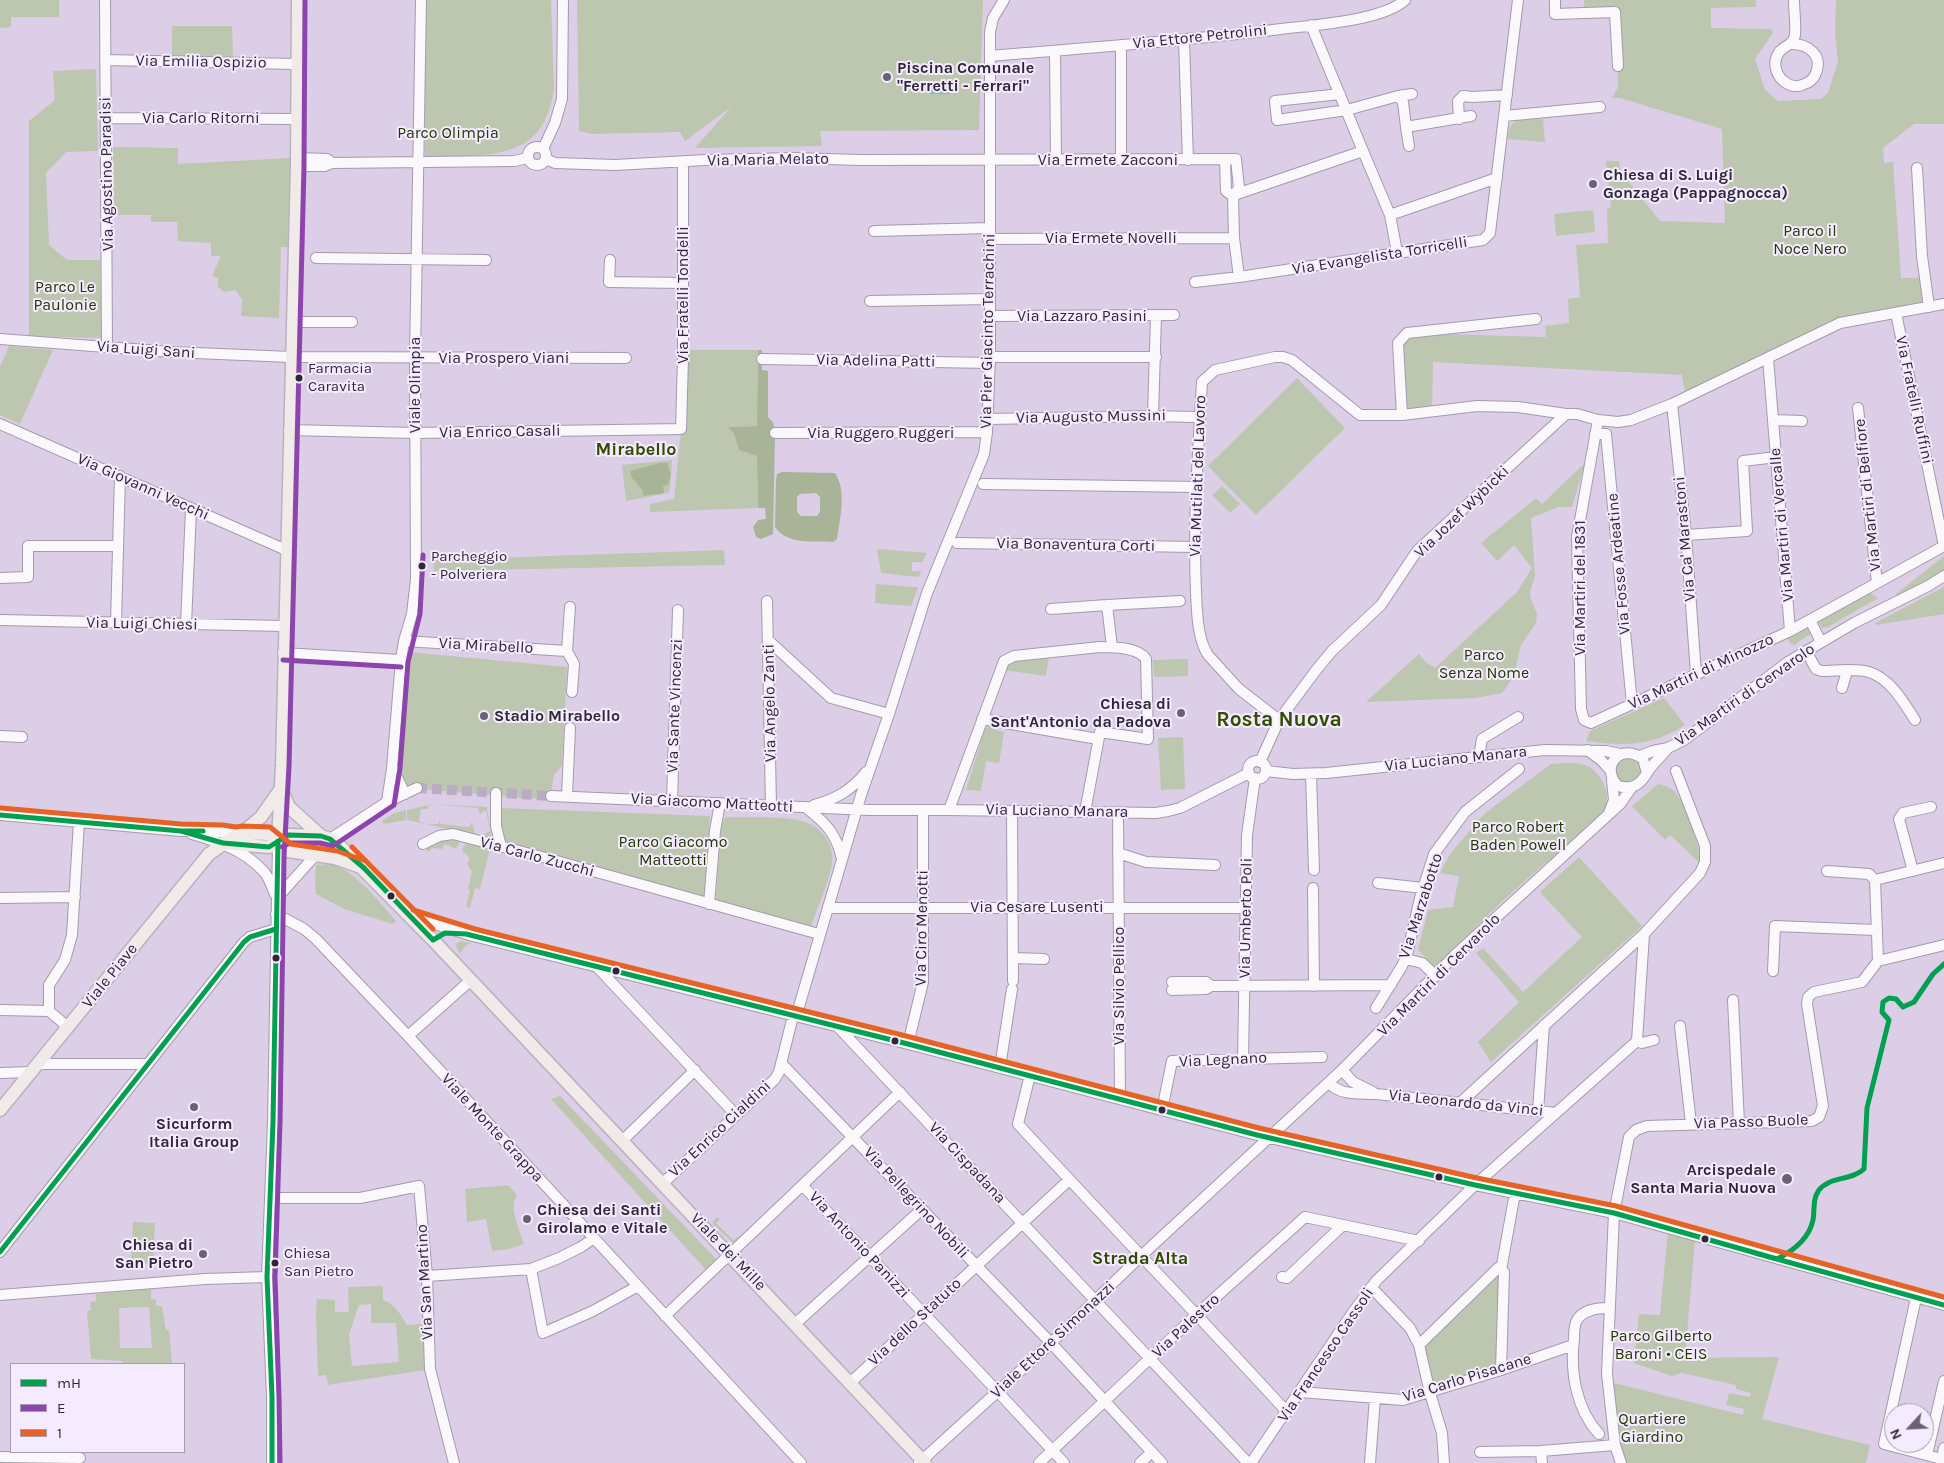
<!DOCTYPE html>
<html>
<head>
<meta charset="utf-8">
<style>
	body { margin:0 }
	#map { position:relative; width:1944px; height:1463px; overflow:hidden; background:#dbcee6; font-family:Karla,sans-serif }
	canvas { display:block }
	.legend { position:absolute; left:10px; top:1363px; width:175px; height:90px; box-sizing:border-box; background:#f5ebfe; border:1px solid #a69cae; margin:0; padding:6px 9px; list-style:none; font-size:15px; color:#2f2637 }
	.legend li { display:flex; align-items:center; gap:10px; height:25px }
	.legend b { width:25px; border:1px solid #a69cae }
	.north { position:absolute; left:1884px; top:1403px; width:50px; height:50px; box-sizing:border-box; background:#f5ebfe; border:1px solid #a69cae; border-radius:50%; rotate:245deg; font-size:14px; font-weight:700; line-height:20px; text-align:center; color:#2f2637 }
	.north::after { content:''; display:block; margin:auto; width:18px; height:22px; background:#6b6174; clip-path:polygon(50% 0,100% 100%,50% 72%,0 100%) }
</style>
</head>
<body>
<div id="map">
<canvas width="1944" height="1463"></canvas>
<ul class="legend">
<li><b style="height:6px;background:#02a050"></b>mH</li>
<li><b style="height:6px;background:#8e44ad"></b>E</li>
<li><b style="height:6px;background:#e86223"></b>1</li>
</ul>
<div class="north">N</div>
</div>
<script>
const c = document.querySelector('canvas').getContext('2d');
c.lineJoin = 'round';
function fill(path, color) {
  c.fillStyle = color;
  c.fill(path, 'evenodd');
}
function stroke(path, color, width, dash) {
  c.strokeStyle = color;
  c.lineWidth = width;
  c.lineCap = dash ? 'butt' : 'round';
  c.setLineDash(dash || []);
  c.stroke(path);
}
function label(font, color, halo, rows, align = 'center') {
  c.font = font + ' Karla,sans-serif';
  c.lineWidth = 4;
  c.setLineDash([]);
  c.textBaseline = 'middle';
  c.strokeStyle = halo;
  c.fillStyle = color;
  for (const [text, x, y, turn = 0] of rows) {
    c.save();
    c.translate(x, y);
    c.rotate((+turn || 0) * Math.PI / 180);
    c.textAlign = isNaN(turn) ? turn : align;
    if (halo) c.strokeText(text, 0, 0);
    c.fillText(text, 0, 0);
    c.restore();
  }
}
fill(new Path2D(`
	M0,0H59V17H11V27L0,28Z
	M425,0H551L554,88C544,165 485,154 425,157Z
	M577,0H983L979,130L820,131L822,146L695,148L731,107L685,141L680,132L592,134L579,131Z
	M1584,0H1756V7L1711,8V28L1771,29L1773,33L1755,59L1765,90L1778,101L1821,99L1828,93L1838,61L1835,33L1836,0H1944V124H1914L1883,148L1884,163L1893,162L1901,278H1921L1922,303L1856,319L1686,398L1682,375L1433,362L1432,411L1402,415L1398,343L1407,333L1546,337L1545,326L1569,323L1568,299L1580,297L1576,245L1608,243L1607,209L1611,208L1606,161H1619L1620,171L1660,221L1725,223L1722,129L1620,98H1612L1618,87L1615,16L1584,13Z
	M172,26H232L233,57H172Z
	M96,69L98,151L66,152L46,173L49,245L67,260H100L102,338L29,336V121L55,100L53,71Z
	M1543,119L1545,142L1508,139C1509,114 1524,120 1543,119Z
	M113,147L178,148V164L290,158L289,247H281L279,318L241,316L242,299L235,290L224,292L218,287V278L212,276L221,256H211V243L178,241L177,222H151V215H114Z
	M1593,210L1595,232L1556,236L1554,214Z
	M9,346L53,350L20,424L0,415V367Z
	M683,350H758L757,426L728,427L734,434L739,450L757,456L758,508L650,512V504L674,499L681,429Z
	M1297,378L1345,428L1256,515L1208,466Z
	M672,460L670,490L668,493L626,501L622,465Z
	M1585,463L1572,507H1558L1531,518L1535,576L1530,592L1531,600L1537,614L1536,623L1521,645L1515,671L1510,682L1502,693L1476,698L1366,702L1419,654L1427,663L1435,668L1517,592L1532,568L1514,545L1497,561L1481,543L1536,498L1542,504Z
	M1222,486L1240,504L1230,513L1212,495Z
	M877,549L927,553L922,562H912V571H922L918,577L881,573Z
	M724,550L725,565L434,571L433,560Z
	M1944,556V572L1898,597L1896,594Z
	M876,584L914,587H918L911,606L875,603Z
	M1944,587V614L1876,625L1875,623Z
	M1867,591L1878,598L1828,627L1822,628L1817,619Z
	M1805,625L1812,633L1794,645L1790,643L1786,636Z
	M408,652L567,667L562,766L554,775L550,800L406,788L398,770Z
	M1049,656L1046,676L1004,670L1006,663L1015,659Z
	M1188,659V676L1154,677L1153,660Z
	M1664,698L1685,725C1651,747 1624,746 1586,741L1590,731Z
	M991,725L996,726L995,730L1004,732L999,763L986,761L981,791L966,790L985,729Z
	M1183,737L1185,789L1161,790L1158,738Z
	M1615 770a13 13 0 1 1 26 0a13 13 0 1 1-26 0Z
	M1566,763C1572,763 1579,763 1585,765C1599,769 1611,792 1606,806C1598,826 1555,855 1537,870C1502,901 1467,933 1438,970L1418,950L1428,910L1453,907L1459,876L1440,873L1450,854L1485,813L1551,764Z
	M1658,784C1666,786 1673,788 1678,796C1686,809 1698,843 1701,859L1699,862L1670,835L1665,840L1632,806Z
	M433,804L428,806V809H421L419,821L426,824L407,820V810L433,804L487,807L491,836L488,838L484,834L490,831L486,810L480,814L478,808Z
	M501,808L710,816L705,895L703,897L506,842L500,824Z
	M406,810V820L384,824L382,821L394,813Z
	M725,817C745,818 788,815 805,822C823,828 835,846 832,864C828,885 818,906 811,926L716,901L720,831Z
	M440,820V824L469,827L472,822L475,835L473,836L428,824H438Z
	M451,837L461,840L456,849L445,844L442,849L432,848L428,852L425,847L436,841Z
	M467,842L490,848L480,889L475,888L470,908L466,907L470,890L468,889L472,871L467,864L470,859L462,850Z
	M1579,857L1642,926L1491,1062L1478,1042L1519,1002L1476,953L1483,948L1523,992L1582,937L1540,892Z
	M332,864C359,874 378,901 396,921L393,924L344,909L316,894L315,886L316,865Z
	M462,941L472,943L466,945L460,953L461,956L456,946L457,943Z
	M560,1096L719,1262L708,1272L551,1099Z
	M508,1185L517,1195C508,1207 520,1231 524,1244L508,1249L492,1251L486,1219L467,1222L465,1189Z
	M718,1217L720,1219L716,1223L733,1240L737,1237L738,1238L734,1242H732L713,1224V1221Z
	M133,1222L155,1223L153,1264L131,1263Z
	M1668,1231L1695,1239L1685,1358L1779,1357L1762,1419L1870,1445L1866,1463H1623L1618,1445L1610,1382L1743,1415L1744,1409L1726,1405L1729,1393L1750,1397L1751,1393L1736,1389V1385L1682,1373L1672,1376L1634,1363L1639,1314L1660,1315Z
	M1498,1268L1504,1272L1501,1370L1430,1393L1419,1345Z
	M383,1286V1300C395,1304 401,1315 407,1325L424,1324L426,1370L327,1385L328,1384L326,1375L318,1376L316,1313L317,1299L335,1300V1312H349L348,1287ZM371,1304V1323H396L399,1362L352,1366L349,1334L359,1305Z
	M151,1289V1300L156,1299V1306H162L166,1330H169L172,1364H123L122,1361L91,1359L87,1311L91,1310L90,1302L96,1301V1294ZM149,1307L152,1348H120L119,1308Z`), '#bdc7b0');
fill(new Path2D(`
	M758,350H762V370L768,371V417L773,422L775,433L773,534L761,539L756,537L753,527L758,520L766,519L765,508H758L757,456L739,450L734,434L728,427L757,426Z
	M660,463H668V467L671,473L668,485L663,486L664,493L643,496V491L632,478L630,471Z
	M782,472L835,473C847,491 840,518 837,539L833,542C814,541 787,545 775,527L776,480L777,474ZM816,493L820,497V512L817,516H801L797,512V497L800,494Z`), '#a8b397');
fill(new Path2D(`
	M930,85H948L949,94H930Z`), '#74c2c3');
stroke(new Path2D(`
	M417,788L551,796`), '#b9acc3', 10, [10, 5]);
const minor = new Path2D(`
	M105,0L107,347
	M1555,0V14L1615,12L1618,66
	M1311,25L1363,151
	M1184,41L1188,160
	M1792,44C1808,44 1823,55 1816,73C1814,79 1809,83 1802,85C1798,87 1792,86 1788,84C1776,78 1771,62 1780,51C1786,45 1793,45 1795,35C1796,24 1794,11 1794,0
	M1055,51L1056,161
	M990,56C1087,48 1184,41 1281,29C1313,25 1382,21 1405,0
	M105,60L297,64
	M1340,94L1275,101L1277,120L1347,110L1398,96L1412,94
	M1398,96L1403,102L1406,127L1471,116
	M1504,116L1600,107
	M106,118L297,119
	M1459,119L1458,101L1463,96L1473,97L1507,95
	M1406,127L1409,146
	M528 156a9 9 0 1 1 18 0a9 9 0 1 1-18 0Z
	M543,149L555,123L562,99L563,0
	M297,158L327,159L332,163
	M546,159L555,163L615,165L706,160L794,158L860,160L1236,159L1239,188L1233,196
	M1121,160V45
	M1225,160L1226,191L1233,196
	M297,166H325L332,163L514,161L528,158
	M1917,168L1922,256L1929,307
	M1234,195L1363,151L1390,215L1397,252
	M1233,196L1234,238L1239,277
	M1390,215L1497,178
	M874,231L989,228
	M988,239L1234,238
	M316,258L486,260
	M610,260L609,282L683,283
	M1195,282L1239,277L1483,240L1490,233L1518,0
	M870,301L990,299
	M990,316L1174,315
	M292,322H352
	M0,339L172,352L291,357L626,358
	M990,357H1156
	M1768,358L1773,420L1802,421
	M762,359L990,363
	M1672,404L1686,535L1696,674
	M1858,408L1877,583
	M1402,415L1398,343L1407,333L1536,319
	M1153,416L1156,316
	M988,419L1153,416L1194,417
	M1598,420L1577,537L1581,709L1584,720L1591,723L1790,631L1944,546L1896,313
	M1773,420L1790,631
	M0,424L286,550
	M289,430L415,433L681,429L683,357V162
	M775,433L987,432
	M1595,434H1606L1632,704
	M983,484L1197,487
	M1686,535L1747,531L1743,461L1776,457
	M957,543L1195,547
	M0,578L28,577V546H118
	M767,601L771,806
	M1051,609L1107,605
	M0,620L284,626
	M1810,620L1821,642
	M116,623L120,476
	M186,624L191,509
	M404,641L567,651L570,607
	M769,641L831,698L889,714
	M1112,647L1107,605L1180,601
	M567,651L574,664L572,692
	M1806,651L1816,669L1822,671C1836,671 1855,668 1869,672C1891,679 1904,703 1915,720
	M283,653L401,660
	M1842,688L1847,671
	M982,719L1098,739
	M1279,720L1239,689L1208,655C1197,638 1197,611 1196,592C1193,522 1198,452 1202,382L1215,370L1275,357H1283L1292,360L1360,415H1402L1477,406L1518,407L1566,414H1577L1598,420L1618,422L1631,420L1672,404L1840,323L1944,304
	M0,736L22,737
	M1587,750L1601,760L1610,770
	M1479,756L1482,739L1518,717
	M1640,756L1653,751L1668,748L1684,740L1788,662L1854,623L1928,586L1944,576
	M1248 770a9 9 0 1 1 18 0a9 9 0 1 1-18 0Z
	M1260,762L1279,720L1317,669L1332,651L1381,605L1417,551L1566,414
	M393,769L405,794
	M1266,771L1293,774L1326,773L1545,750L1606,751L1620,754
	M1647,773L1643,759C1621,742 1599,766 1618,786C1632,790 1640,785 1647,773C1652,764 1662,756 1668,748
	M1311,774L1314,870
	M496,793V826L501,847
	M551,796L870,810H949L1156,813L1168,811L1180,808L1249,773
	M567,796L570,728
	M672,801L678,610
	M387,802L392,768L401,660L404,641L412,614L416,579L415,358L421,0
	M814,805C836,799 852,790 866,772
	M805,807C826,823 836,833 842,859
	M949,810L1004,661L1014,656L1100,647C1113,647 1138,647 1146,659L1148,739L1100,732L1085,812
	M1012,811L1013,981
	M1118,812L1120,1099
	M1609,813L1614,800L1612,780
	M0,815L181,831L223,832L236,835
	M192,834C219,842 245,850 265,873C269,878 272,887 275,894
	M423,844L439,836L453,834L546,858L819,934
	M1118,853L1146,862L1215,865
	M1827,871L1869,874L1875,880
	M1913,871L1899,819L1903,813L1931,807
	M1378,883L1423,888
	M1313,888L1314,986
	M0,898L75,897
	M277,898L330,839L387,802L417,788
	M709,904L715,831L720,803
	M828,908H1245
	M276,914L304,929L316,939L408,1036L801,1463
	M411,917L473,936L908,1044L1257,1135L1475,1185L1614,1213L1944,1305
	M1013,958L1044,959
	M1406,959L1422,963L1436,976
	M1878,961L1944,945
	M598,968L736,1115
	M1773,971L1775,926L1876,930
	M1172,982H1206L1211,986
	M1172,990L1206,989L1211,986L1391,985
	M1733,1000L1739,1123
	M1376,1008L1402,966L1407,955L1420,898L1434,854L1465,812L1519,769
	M0,1010L49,1011L68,1027
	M49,1011V985L65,960L72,935L79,822
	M1680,1026L1691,1124
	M838,1027L1248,1463
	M408,1036L471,980
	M1637,1041L1644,934
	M908,1044L923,982V810
	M1243,1058L1247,835L1255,778
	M781,1063L1051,1343L1162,1463
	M38,1064H147
	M1000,1067L1012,989
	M1342,1070L1353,1082L1373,1092
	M0,1073L31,1072
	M1030,1075L1018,1124C1107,1221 1198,1315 1287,1412
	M1329,1083C1341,1096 1359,1093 1376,1094L1556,1113
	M1460,1103L1644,934L1700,873L1705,862V846L1676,771
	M1162,1110L1172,1061L1322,1057
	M1538,1111L1544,1025
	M622,1141L695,1070
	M662,1184L775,1079L779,1072L792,1020L798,1010L861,795L889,714L927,593L984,454L987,432L990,357V32L993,18L1004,0
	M803,1186L998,1392L1064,1463
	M271,1198H360L419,1186L427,1276L430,1369L454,1463
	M0,1252L244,942L250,937L276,929
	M531,1269L543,1333L593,1311L638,1286
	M1501,1270L1515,1193
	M427,1276L531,1269L559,1258L581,1247L594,1238
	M1282,1277L1287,1278L1343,1225
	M1371,1287L1410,1328L1419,1345L1430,1393L1442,1433L1444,1463
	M0,1295L205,1279L267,1277
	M1916,1298L1884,1444L1942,1459
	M665,1316L900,1092
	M795,1324L921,1210
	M1419,1345L1498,1268L1504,1272L1501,1370
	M850,1383L1069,1180
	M1300,1392L1403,1400L1501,1370L1573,1345
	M1599,1434C1576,1409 1570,1372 1574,1339C1574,1333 1574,1325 1577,1320C1584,1309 1598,1308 1609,1308
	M1541,1451L1542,1463
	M1480,1452L1541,1451L1615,1445
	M1927,1455L1944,1381
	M0,1457L80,1458
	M272,1463V1397L267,1277L273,1122L278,841
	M919,1463L1051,1343L1140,1257L1342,1070L1454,956L1620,804L1632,787
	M1039,1463L1197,1314L1305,1217L1419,1241
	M1140,1463L1152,1452
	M1251,1463L1353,1312L1377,1280L1475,1185L1637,1041L1642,1043L1654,1040
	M1370,1463L1375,1398
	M1621,1463L1615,1445L1607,1374L1614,1213L1629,1137L1636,1130L1647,1126L1812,1121L1819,1117L1823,1106L1807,1004L1808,997L1814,992L1862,982L1878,961L1875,880L1944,863
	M1941,1463L1944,1448`);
const major = new Path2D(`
	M282,791L289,807L321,836
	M242,833L261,817L280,790
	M278,841L282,766L297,166L298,0
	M223,843L269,847L288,835L321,836L330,839L339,845L433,940L925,1463
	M0,1110L209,854L236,835L242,833L269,834L288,851L335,858L358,866`);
stroke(minor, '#a59aad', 12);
stroke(major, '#b9b2bf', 15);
stroke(minor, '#faf8fb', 10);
stroke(major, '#f0eae9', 12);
stroke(new Path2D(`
	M0,815L181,831H203
	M181,831L223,843L269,847L288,835L321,836L330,839L364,868L433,940L445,933L466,934L908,1044L1257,1135L1475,1185L1614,1213L1777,1259
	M0,1252L244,942L250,937L276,929
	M1755,1253L1944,1305
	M1777,1259C1793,1251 1809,1239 1813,1220C1815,1210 1812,1200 1819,1190C1830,1176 1851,1181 1864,1169L1867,1108L1889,1020L1882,1012L1883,1002L1889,998L1896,999L1903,1007L1914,1002L1933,974L1944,964
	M272,1463V1397L267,1277L273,1122L278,841`), '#02a050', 5);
stroke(new Path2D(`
	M283,660L401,667
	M282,847L290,843H320L333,846L394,805L400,768L408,662L420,614L423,555
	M280,1463L279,1397L275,1277L280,1122L284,856L289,766L304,166L305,0`), '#8e44ad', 5);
stroke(new Path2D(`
	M1,808L181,824L223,825L236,827L242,826L270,827L291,844L337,851L366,861
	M352,847L433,929
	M413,910L475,929L910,1037L1259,1128L1477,1178L1616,1206L1944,1297`), '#e86223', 5);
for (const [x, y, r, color] of [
	[887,77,5,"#6b6174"],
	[1593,184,5,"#6b6174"],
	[299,378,4.5,"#2f2637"],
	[422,566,4.5,"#2f2637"],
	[1181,713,5,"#6b6174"],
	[484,716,5,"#6b6174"],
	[391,896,4.5,"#2f2637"],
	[276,958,4.5,"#2f2637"],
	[616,971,4.5,"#2f2637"],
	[895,1041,4.5,"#2f2637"],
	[194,1107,5,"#6b6174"],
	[1162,1110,4.5,"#2f2637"],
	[1439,1177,4.5,"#2f2637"],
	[1787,1179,6,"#6b6174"],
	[527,1219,5,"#6b6174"],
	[1705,1239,4.5,"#2f2637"],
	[203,1254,5,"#6b6174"],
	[275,1263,4.5,"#2f2637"]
]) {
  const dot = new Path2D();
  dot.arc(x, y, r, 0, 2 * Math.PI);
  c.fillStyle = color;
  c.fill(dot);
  stroke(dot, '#f5ebfe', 2);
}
label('15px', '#2f2637', '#f5ebfe', [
	["Farmacia",308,369],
	["Caravita",308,387],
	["Parcheggio",431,557],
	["- Polveriera",431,575],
	["Chiesa",284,1254],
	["San Pietro",284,1272]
], 'left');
label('16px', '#2f2637', '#f5ebfe', [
	["Via Ettore Petrolini",1200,37,-6],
	["Via Emilia Ospizio",201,62,1],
	["Via Carlo Ritorni",201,118],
	["Via Maria Melato",768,160,-1],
	["Via Ermete Zacconi",1108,160],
	["Via Agostino Paradisi",107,174,-91],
	["Via Ermete Novelli",1111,238],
	["Via Evangelista Torricelli",1380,256,-9],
	["Via Fratelli Tondelli",683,295,-90],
	["Via Lazzaro Pasini",1082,316],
	["Via Pier Giacinto Terrachini",988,331,-89],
	["Via Luigi Sani",146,350,4],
	["Via Prospero Viani",504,358],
	["Via Adelina Patti",876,361,1],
	["Viale Olimpia",415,385,-90],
	["Via Fratelli Ruffini",1914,400,78],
	["Via Augusto Mussini",1091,417,-1],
	["Via Enrico Casali",500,432,-1],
	["Via Ruggero Ruggeri",881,433],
	["Via Mutilati del Lavoro",1198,476,-88],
	["Via Giovanni Vecchi",143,487,24],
	["Via Martiri di Belfiore",1868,495,-96],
	["Via Jozef Wybicki",1462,512,-44],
	["Via Martiri di Vercalle",1782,525,-95],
	["Via Ca' Marastoni",1685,539,-95],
	["Via Bonaventura Corti",1076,545,1],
	["Via Fosse Ardeatine",1619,564,-95],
	["Via Martiri del 1831",1580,588,-90],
	["Via Luigi Chiesi",142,624,1],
	["Via Mirabello",486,646,3],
	["Via Martiri di Minozzo",1701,672,-25],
	["Via Martiri di Cervarolo",1745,695,-35],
	["Via Angelo Zanti",770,703,-91],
	["Via Sante Vincenzi",675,706,-88],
	["Via Luciano Manara",1456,759,-6],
	["Via Giacomo Matteotti",712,803,3],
	["Via Luciano Manara",1057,811,1],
	["Via Carlo Zucchi",537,857,15],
	["Via Marzabotto",1421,906,-72],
	["Via Cesare Lusenti",1037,907],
	["Via Umberto Poli",1246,918,-89],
	["Via Ciro Menotti",922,928,-89],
	["Via Martiri di Cervarolo",1439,975,-45],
	["Viale Piave",110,976,-51],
	["Via Silvio Pellico",1119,986,-90],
	["Via Legnano",1223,1060,-3],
	["Via Leonardo da Vinci",1466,1103,6],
	["Via Passo Buole",1751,1122,-2],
	["Viale Monte Grappa",492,1128,47],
	["Via Enrico Cialdini",720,1129,-43],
	["Via Cispadana",967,1163,47],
	["Via Pellegrino Nobili",916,1203,47],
	["Via Antonio Panizzi",859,1245,47],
	["Viale dei Mille",728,1252,46],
	["Via San Martino",425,1282,-93],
	["Via dello Statuto",915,1322,-43],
	["Via Palestro",1186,1326,-43],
	["Viale Ettore Simonazzi",1053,1340,-43],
	["Via Francesco Cassoli",1326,1355,-56],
	["Via Carlo Pisacane",1467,1378,-17]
]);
label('bold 16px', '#2f2637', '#f5ebfe', [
	["Piscina Comunale",897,68],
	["\"Ferretti - Ferrari\"",897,86],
	["Chiesa di S. Luigi",1603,175],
	["Gonzaga (Pappagnocca)",1603,193],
	["Chiesa di",1171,704,"right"],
	["Sant'Antonio da Padova",1171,722,"right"],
	["Stadio Mirabello",494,716],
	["Sicurform",194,1124,"center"],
	["Italia Group",194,1142,"center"],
	["Arcispedale",1776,1170,"right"],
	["Santa Maria Nuova",1776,1188,"right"],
	["Chiesa dei Santi",537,1210],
	["Girolamo e Vitale",537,1228],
	["Chiesa di",193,1245,"right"],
	["San Pietro",193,1263,"right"]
], 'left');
label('16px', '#243801', '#f5ebfe', [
	["Parco Olimpia",448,133],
	["Parco il",1810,231],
	["Noce Nero",1810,249],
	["Parco Le",65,287],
	["Paulonie",65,305],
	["Parco",1484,655],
	["Senza Nome",1484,673],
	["Parco Robert",1518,827],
	["Baden Powell",1518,845],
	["Parco Giacomo",673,842],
	["Matteotti",673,860],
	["Parco Gilberto",1661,1336],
	["Baroni • CEIS",1661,1354],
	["Quartiere",1652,1419],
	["Giardino",1652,1437]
]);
label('bold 18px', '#314b00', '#f5ebfe', [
	["Mirabello",636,450],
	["Strada Alta",1140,1259]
]);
label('bold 21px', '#314b00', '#f5ebfe', [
	["Rosta Nuova",1279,720]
]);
</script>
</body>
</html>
